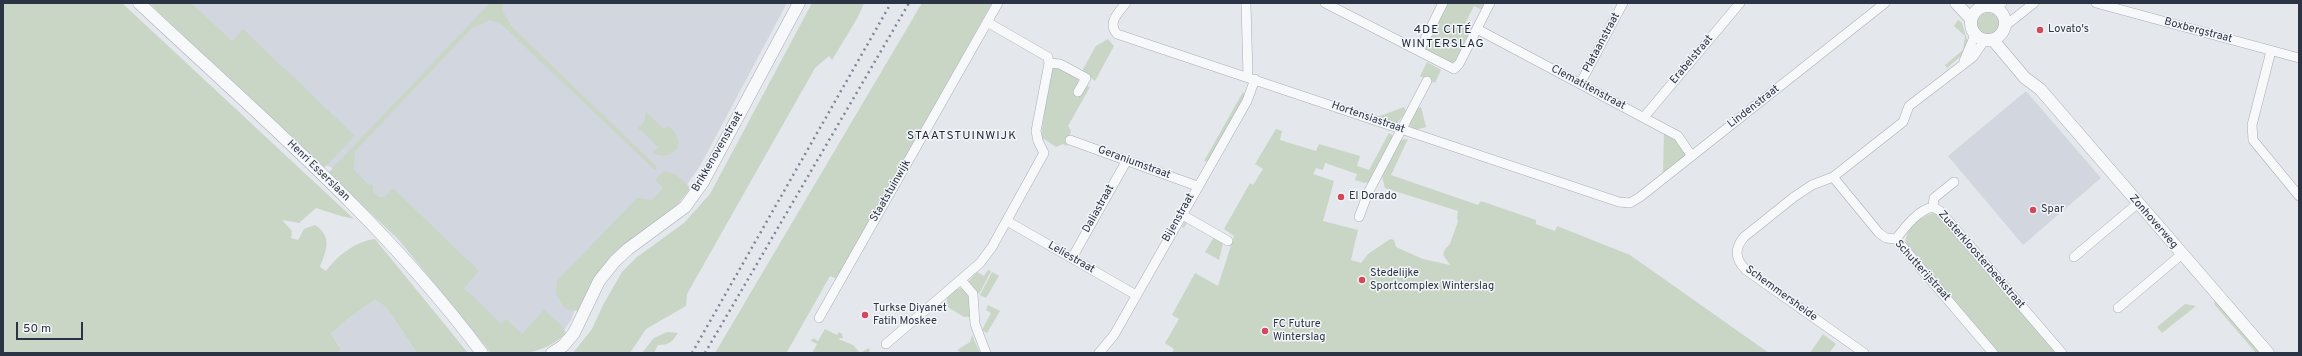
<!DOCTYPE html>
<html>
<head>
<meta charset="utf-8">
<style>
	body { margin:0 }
	#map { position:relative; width:2302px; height:356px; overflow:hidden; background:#e4e7ec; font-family:Overpass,sans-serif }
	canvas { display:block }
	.frame { position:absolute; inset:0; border:4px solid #2b3445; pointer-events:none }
	.scale { position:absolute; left:16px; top:322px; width:67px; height:18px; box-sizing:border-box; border:2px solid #2b3445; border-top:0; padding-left:5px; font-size:12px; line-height:14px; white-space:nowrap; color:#2b3445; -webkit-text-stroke:3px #f4f6f9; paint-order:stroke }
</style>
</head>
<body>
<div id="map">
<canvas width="2302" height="356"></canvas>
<div class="frame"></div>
<div class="scale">50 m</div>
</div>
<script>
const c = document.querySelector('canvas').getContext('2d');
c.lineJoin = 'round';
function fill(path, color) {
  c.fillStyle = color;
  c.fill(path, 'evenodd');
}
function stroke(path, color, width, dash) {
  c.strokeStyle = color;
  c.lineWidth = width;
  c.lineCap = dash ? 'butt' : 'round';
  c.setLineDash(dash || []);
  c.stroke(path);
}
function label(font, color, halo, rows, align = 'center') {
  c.font = font + ' Overpass,sans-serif';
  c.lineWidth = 3;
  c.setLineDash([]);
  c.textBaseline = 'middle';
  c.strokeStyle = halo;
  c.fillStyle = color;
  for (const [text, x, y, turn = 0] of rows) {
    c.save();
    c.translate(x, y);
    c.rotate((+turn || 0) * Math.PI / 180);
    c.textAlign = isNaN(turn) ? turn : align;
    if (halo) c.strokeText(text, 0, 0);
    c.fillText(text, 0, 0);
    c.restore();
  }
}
fill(new Path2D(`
	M154,3H787L700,166L672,206L579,298L571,320L558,339L527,353L336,170L324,164Z
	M2026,91L2101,178L2023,245L1948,156Z
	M375,300L387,308L417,353H338L341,349L331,334L349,318Z`), '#d2d6de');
fill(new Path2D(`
	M3,3H122L354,219L341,216L316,208L299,223L282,220L292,231L291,238L298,240L304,229L315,225C333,237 326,251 320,267L326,271C337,256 356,241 375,239L468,353H417L387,308L375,300L349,318L331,334L341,349L338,353H3Z
	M149,3H191L232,41L243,29L355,136L324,168Z
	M490,3H504L502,10L511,26L657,167L655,170L502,25L490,20L472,28L355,151L354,170L368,184L373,185V192L379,197H384L393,188L479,271L464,288L501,324L506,319L522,334L544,310L563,327L566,334C538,356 526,353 491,353L398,239L328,173Z
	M812,3H864L858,17L832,60L829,56L815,68L687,294L686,306L646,329L630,353H573L592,329L603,305L622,272L637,257L684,223L710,194Z
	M922,3H992L837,279L830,276L787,352L789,353H715Z
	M1448,3H1486L1482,10L1474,6L1466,22L1473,26L1455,61L1451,64L1426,50L1425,46Z
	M1977 24a11 11 0 1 1 22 0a11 11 0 1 1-22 0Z
	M1958,20L1962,23L1968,43L1961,56L1947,68L1945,65L1963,50L1965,36L1954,26Z
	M1108,39L1114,46L1095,81L1083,72V69L1096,46Z
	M1427,62L1441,70L1435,83L1420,76Z
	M1055,67L1078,78L1079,83L1090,87L1068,126L1071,131L1067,146L1063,144L1056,147L1041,137L1050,72Z
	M1243,92L1245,97L1208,162L1204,161Z
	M1404,107L1406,112L1397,123L1380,119V116Z
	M1421,107L1426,127L1415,130L1411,128L1409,123L1416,109Z
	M646,112L664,129L668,126C671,128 675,131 676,135C685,151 666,160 653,153L658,147L638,128L644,122Z
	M1276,129L1282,131L1280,140L1316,151L1319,144L1360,156L1357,166L1369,170L1389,133L1392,135L1393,139L1370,182L1365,183L1355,180L1357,174L1325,163L1323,170L1316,168L1313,174L1334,181L1323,221L1358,230L1351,260L1361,263L1368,254L1390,239L1394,240L1396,247L1423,259L1450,265L1443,255L1445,249L1450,244L1458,221L1457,218L1458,211L1385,188L1382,176L1399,140L1408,139L1391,175L1478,205L1481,201L1536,220V224L1555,231L1557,226L1630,255L1769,353H1172L1174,349L1165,343L1179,319L1172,315L1195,273L1218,286L1234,236L1224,229L1250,183L1253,185L1263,169L1255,164Z
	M1664,132L1675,138L1686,154L1683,159L1663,174Z
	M664,171L675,174L689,186V190L678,204L638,235L581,308L577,311L565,309L556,294L557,281L637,198L652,200L663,188L655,180Z
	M1934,213L1942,218L2057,353H1998L1906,244C1904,229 1920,216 1934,213Z
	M1186,219L1223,243L1219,260L1205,252L1214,237L1188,221L1184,228L1182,227Z
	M988,270L991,271L979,294L968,282L977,272L984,276Z
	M992,272L999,276L986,298L980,295Z
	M963,288L970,296L971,317H964L946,306L947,297L956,289Z
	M2215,300L2261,353H2256L2214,304Z
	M2185,304L2196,306L2162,333L2157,327Z
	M988,305L1000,311L987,333L982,330L991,313L986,310Z
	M825,329L837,335L839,332L842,334L843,338L838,339L853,345L860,353L869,348L870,353H812L817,344L811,341L813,338L818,341Z
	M667,332L678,333C672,342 669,345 658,345L654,353H642L654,338Z
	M1823,334L1836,344L1829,353H1810Z
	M972,335L980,353H962L957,350L970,342Z`), '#c9d6c5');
const minor = new Path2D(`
	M1126,3C1118,13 1107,23 1117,34L1619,202L1630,203L1640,197L1885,3
	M1246,3L1248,77
	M1325,3L1454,69L1459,64L1490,3
	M2096,3L2299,58
	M1995,7L2002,3
	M987,22L1048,57L1049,63L1060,64L1086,78L1078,92
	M2005,26L2034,3
	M1477,29L1678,136L1691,155
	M1419,51L1443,3
	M2271,51L2252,125L2253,140L2299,196
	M1964,61L1975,35
	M1580,84L1623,3
	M1644,117L1740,3
	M1070,140L1197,186
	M1833,177L1879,233L1886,238L1896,239L1993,353
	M1933,207L1934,198L1954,182
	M1181,214L1228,241
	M1359,217L1368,193L1427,81
	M1007,221L1136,295
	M1896,239C1905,227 1918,210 1933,207L1940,211L2062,353
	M2074,257L2137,204
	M1072,258L1127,160
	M961,280L973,294L975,324L986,353
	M2118,308L2182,254
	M819,318L998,3
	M886,344L980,263L992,247L1044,153L1038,141L1036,131L1049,63
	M1099,353L1114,335L1247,101L1255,79
	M1864,353L1746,270C1735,259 1734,249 1744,237L1794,197L1812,185L1833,177L1903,122L1909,106L1973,57L1984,41`);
const tertiary = new Path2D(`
	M139,3C258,115 384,221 482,353
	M1956,3L1971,19
	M1971 23a17 17 0 1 1 34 0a17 17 0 1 1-34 0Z
	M1993,40L2025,78L2040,89L2268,353
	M552,353L563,346L574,333L599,281L615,261L628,249L685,207L703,182L799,3`);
stroke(minor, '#a9aeb7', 10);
stroke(tertiary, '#a9aeb7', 13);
stroke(minor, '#f7f8fa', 9);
stroke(tertiary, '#f7f8fa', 12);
stroke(new Path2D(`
	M692,353L891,3
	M705,353L909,3`), '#7d8696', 2.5, [2, 4]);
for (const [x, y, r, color] of [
	[2040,30,4,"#d1495b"],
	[1341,197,4,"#d1495b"],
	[2033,210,4,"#d1495b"],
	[1362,280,4,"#d1495b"],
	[865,315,4,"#d1495b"],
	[1265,331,4,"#d1495b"]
]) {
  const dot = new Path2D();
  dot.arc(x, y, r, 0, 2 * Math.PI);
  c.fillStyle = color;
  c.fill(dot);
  stroke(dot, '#f4f6f9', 1.5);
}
label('11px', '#2b3445', '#f4f6f9', [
	["Lovato's",2048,30],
	["El Dorado",1349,197],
	["Spar",2041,210],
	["Stedelijke",1370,274],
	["Sportcomplex Winterslag",1370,287],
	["Turkse Diyanet",873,309],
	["Fatih Moskee",873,322],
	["FC Future",1273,325],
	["Winterslag",1273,338]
], 'left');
label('11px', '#2b3445', '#f4f6f9', [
	["Boxbergstraat",2198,31,15],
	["Plataanstraat",1602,43,-62],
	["Erabelstraat",1692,60,-50],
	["Clematitenstraat",1588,88,28],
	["Lindenstraat",1754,107,-38],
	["Hortensiastraat",1368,118,19],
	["Brikkenovenstraat",718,152,-60],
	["Geraniumstraat",1134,163,20],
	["Henri Esserslaan",318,171,44],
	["Staatstuinwijk",891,191,-60],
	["Daliastraat",1099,209,-61],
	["Bijenstraat",1179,218,-61],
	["Zonhoverweg",2153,222,49],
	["Leliestraat",1071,258,30],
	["Zusterkloosterbeekstraat",1981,260,49],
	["Schutterijstraat",1922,271,48],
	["Schemmersheide",1781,294,36]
]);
c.letterSpacing = '1px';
label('12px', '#1d2536', '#f4f6f9', [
	["4DE CITÉ",1443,31],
	["WINTERSLAG",1443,45],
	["STAATSTUINWIJK",962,137]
]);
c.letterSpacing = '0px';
</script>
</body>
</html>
